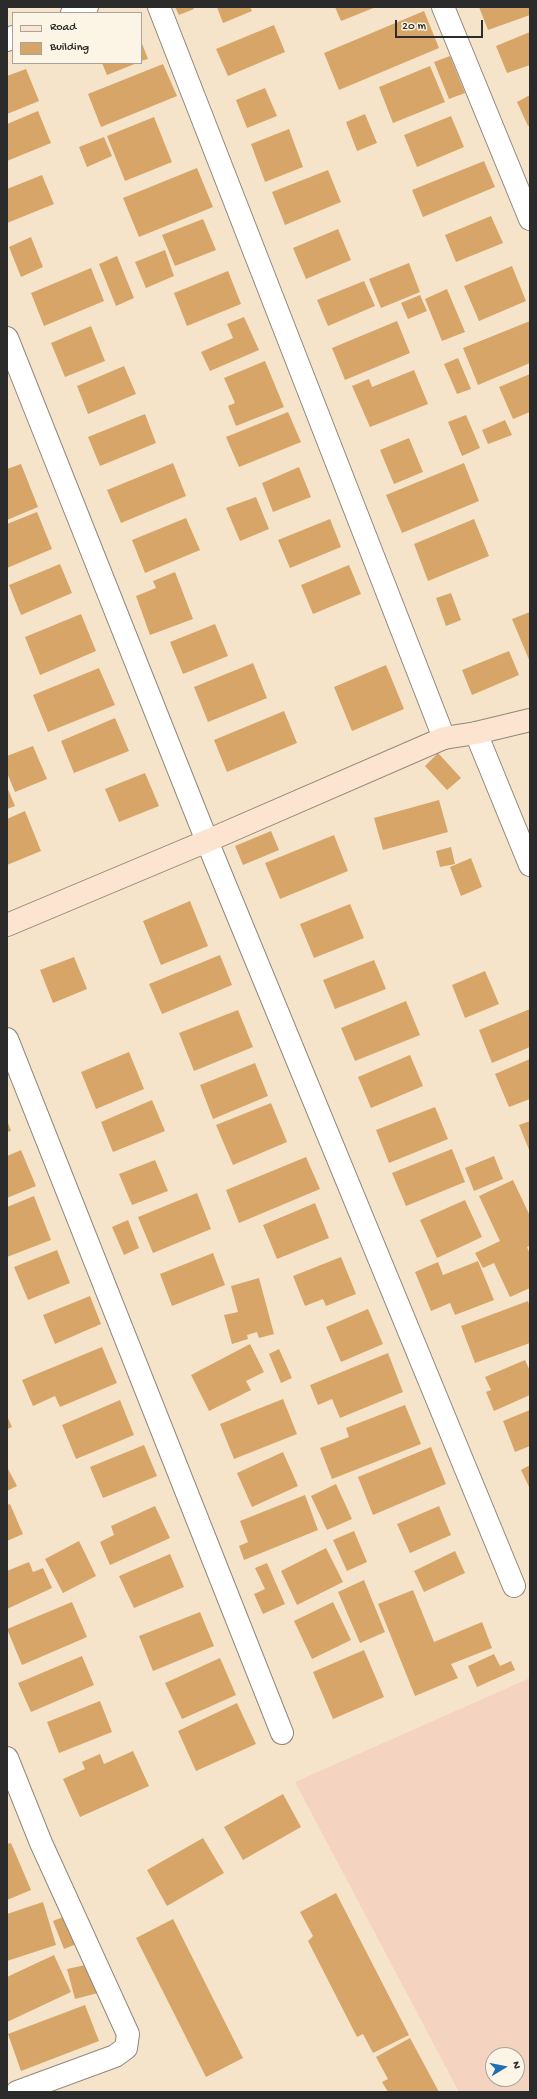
<!DOCTYPE html>
<html>
<head>
<meta charset="utf-8">
<style>
	body { margin:0 }
	#map { position:relative; width:537px; height:2099px; overflow:hidden; background:#f6e4ca; font-family:"Gochi Hand",sans-serif }
	canvas { display:block }
	.frame { position:absolute; inset:0; border:8px solid #2b2b2b; pointer-events:none }
	.legend { position:absolute; left:12px; top:12px; width:130px; height:52px; box-sizing:border-box; background:#fcf5e5; border:1px solid #a8a49b; margin:0; padding:5px 7px; list-style:none; font-size:12px; color:#2b2b2b }
	.legend li { display:flex; align-items:center; gap:8px; height:20px }
	.legend b { width:20px; border:1px solid #a8a49b }
	.north { position:absolute; left:485px; top:2047px; width:40px; height:40px; box-sizing:border-box; background:#fcf5e5; border:1px solid #a8a49b; border-radius:50%; rotate:80deg; font-size:11px; font-weight:700; line-height:16px; text-align:center; color:#2b2b2b }
	.north::after { content:''; display:block; margin:auto; width:14px; height:18px; background:#1f6fb2; clip-path:polygon(50% 0,100% 100%,50% 72%,0 100%) }
	.scale { position:absolute; left:395px; top:20px; width:88px; height:18px; box-sizing:border-box; border:2px solid #2b2b2b; border-top:0; padding-left:5px; font-size:12px; line-height:14px; white-space:nowrap; color:#2b2b2b; -webkit-text-stroke:3px #fcf5e5; paint-order:stroke }
</style>
</head>
<body>
<div id="map">
<canvas width="537" height="2099"></canvas>
<div class="frame"></div>
<ul class="legend">
<li><b style="height:5px;background:#fde4d1"></b>Road</li>
<li><b style="height:11px;background:#d7a567"></b>Building</li>
</ul>
<div class="north">N</div>
<div class="scale">20 m</div>
</div>
<script>
const c = document.querySelector('canvas').getContext('2d');
c.lineJoin = 'round';
function fill(path, color) {
  c.fillStyle = color;
  c.fill(path, 'evenodd');
}
function stroke(path, color, width, dash) {
  c.strokeStyle = color;
  c.lineWidth = width;
  c.lineCap = dash ? 'butt' : 'round';
  c.setLineDash(dash || []);
  c.stroke(path);
}
fill(new Path2D(`
	M530,1678V2092H459L295,1782ZM493,2055H517V2079H493Z`), '#f5d3c1');
fill(new Path2D(`
	M175,7H193L194,9L179,15Z
	M217,7H250L252,11L223,23Z
	M335,7H376L341,21Z
	M479,7H530V15L488,30Z
	M424,11L439,48L339,90L324,53Z
	M274,25L285,52L228,76L216,49Z
	M530,32V65L507,73L496,46Z
	M141,41L148,59L141,61Z
	M450,56L465,93L449,99L434,62Z
	M102,63H137L107,75Z
	M163,64L177,96L101,127L88,94Z
	M430,66L445,102L393,123L379,87Z
	M26,69L39,101L7,114V76Z
	M265,88L277,116L247,128L236,100Z
	M530,95V125L528,126L517,102Z
	M38,111L51,143L7,161V124Z
	M365,114L377,143L357,151L346,122Z
	M451,116L464,147L417,167L404,135Z
	M154,117L172,162L125,181L107,136Z
	M289,129L303,167L265,182L251,144Z
	M104,137L112,156L87,167L79,147Z
	M484,161L495,187L423,217L412,190Z
	M197,168L213,207L139,237L123,198Z
	M328,170L341,202L285,225L272,192Z
	M42,175L54,204L7,223V189Z
	M491,216L503,243L456,262L445,235Z
	M203,219L216,250L175,266L162,235Z
	M338,229L351,260L306,279L293,248Z
	M31,237L43,267L21,277L9,247Z
	M165,250L174,276L146,288L135,262Z
	M117,256L134,298L116,306L99,264Z
	M409,263L420,292L381,308L369,279Z
	M512,266L526,301L479,321L464,286Z
	M91,268L104,301L44,326L31,293Z
	M228,271L241,304L187,326L174,293Z
	M364,281L375,306L328,326L317,300Z
	M447,289L465,332L442,341L425,299Z
	M420,295L427,311L408,319L401,303Z
	M244,317L259,350L210,371L201,352L233,338L227,324Z
	M397,321L410,353L345,380L332,348Z
	M530,321V363L478,385L463,348Z
	M91,326L105,361L65,377L51,343Z
	M458,358L471,389L457,394L444,364Z
	M265,361L284,407L236,426L228,406L235,403L224,378Z
	M124,366L136,394L88,414L77,386Z
	M414,370L428,404L370,427L352,386L369,379L372,387Z
	M530,374V412L513,419L499,387Z
	M288,412L301,442L239,467L226,437Z
	M145,414L156,443L100,466L88,437Z
	M466,415L480,448L462,456L448,422Z
	M505,420L512,435L488,444L482,430Z
	M409,438L423,472L394,484L380,450Z
	M173,463L186,496L121,523L107,490Z
	M464,463L479,501L402,533L386,495Z
	M21,464L38,507L7,520V469Z
	M299,467L311,497L273,512L262,483Z
	M256,497L269,529L240,541L226,508Z
	M37,512L52,549L7,568V524Z
	M186,518L200,550L145,573L132,540Z
	M330,519L341,547L290,568L278,540Z
	M474,519L489,556L428,581L414,544Z
	M60,564L72,593L21,615L9,585Z
	M349,565L361,594L313,614L301,585Z
	M175,572L193,619L150,635L136,596L156,588L153,581Z
	M451,593L461,620L446,626L436,598Z
	M530,612V662L512,619Z
	M81,614L96,651L40,675L25,637Z
	M215,624L228,656L183,674L170,642Z
	M509,651L519,675L472,695L462,670Z
	M253,663L267,698L208,722L194,687Z
	M386,665L404,709L352,731L334,687Z
	M99,668L115,705L48,732L33,695Z
	M284,711L297,743L227,772L214,740Z
	M115,718L129,751L74,773L61,741Z
	M33,746L47,779L15,792L7,773V756Z
	M438,753L461,778L447,790L425,766Z
	M145,773L159,806L119,822L105,789Z
	M7,787L15,806L7,809Z
	M439,800L448,832L383,850L374,818Z
	M25,811L41,851L7,865V819Z
	M271,831L279,850L243,865L235,846Z
	M334,835L348,871L280,899L265,863Z
	M451,847L455,864L440,867L436,851Z
	M471,858L482,887L461,896L450,867Z
	M190,901L208,946L161,965L143,921Z
	M350,904L364,938L314,958L300,924Z
	M220,955L232,985L162,1014L149,984Z
	M74,957L87,989L53,1003L40,970Z
	M374,960L386,989L335,1009L323,980Z
	M485,971L499,1004L465,1018L452,985Z
	M406,1001L420,1035L355,1061L341,1028Z
	M530,1009V1047L492,1063L479,1030Z
	M238,1010L253,1047L194,1071L179,1033Z
	M129,1052L144,1089L96,1109L81,1072Z
	M410,1055L423,1086L371,1108L358,1077Z
	M530,1059V1099L509,1107L495,1074Z
	M255,1063L268,1096L213,1119L200,1085Z
	M152,1100L165,1131L113,1152L101,1122Z
	M271,1103L287,1142L233,1165L216,1125Z
	M435,1107L448,1139L389,1163L376,1130Z
	M7,1120L11,1131L7,1132Z
	M530,1121V1152L519,1125Z
	M452,1149L465,1182L406,1206L392,1173Z
	M21,1150L36,1186L7,1198V1156Z
	M494,1156L503,1179L474,1191L465,1168Z
	M306,1157L320,1189L239,1223L226,1190Z
	M155,1160L168,1191L132,1205L119,1174Z
	M513,1180L530,1216V1246L527,1247L530,1254V1288L510,1297L494,1263L483,1268L475,1253L500,1241L479,1196Z
	M197,1193L211,1229L153,1253L138,1217Z
	M34,1196L51,1240L7,1257V1207Z
	M465,1200L482,1237L437,1258L420,1220Z
	M315,1203L329,1238L277,1259L263,1225Z
	M128,1220L139,1248L124,1255L112,1227Z
	M57,1250L70,1283L28,1300L14,1267Z
	M213,1253L225,1285L172,1306L160,1274Z
	M341,1257L356,1294L326,1306L323,1299L305,1306L293,1276Z
	M478,1261L494,1300L455,1315L450,1303L431,1311L415,1272L438,1262L443,1275Z
	M259,1278L274,1334L259,1338L257,1332L247,1335L248,1339L232,1344L224,1315L238,1312L231,1286Z
	M90,1296L101,1324L55,1344L43,1315Z
	M528,1301L530,1308V1343L475,1363L461,1326Z
	M368,1309L383,1344L341,1362L326,1327Z
	M250,1344L264,1372L246,1381L251,1390L209,1411L191,1375Z
	M102,1347L117,1383L60,1407L55,1396L33,1406L22,1380Z
	M279,1349L292,1378L281,1383L269,1354Z
	M388,1353L403,1392L340,1418L332,1399L318,1405L310,1385Z
	M525,1360L530,1371V1395L494,1411L486,1392L491,1390L485,1377Z
	M283,1399L297,1434L234,1459L220,1424Z
	M120,1400L134,1435L76,1459L62,1425Z
	M405,1405L421,1444L332,1479L320,1448L349,1437L346,1428Z
	M530,1410V1446L515,1452L503,1421Z
	M7,1416L12,1427L7,1429Z
	M144,1445L157,1476L103,1498L90,1467Z
	M431,1447L446,1484L373,1515L358,1477Z
	M283,1452L298,1486L252,1507L237,1473Z
	M530,1465V1489L521,1470Z
	M7,1467L17,1486L7,1491Z
	M336,1484L352,1519L327,1530L311,1496Z
	M305,1495L318,1530L244,1560L239,1546L248,1542L240,1521Z
	M10,1504L23,1534L7,1541V1505Z
	M155,1506L170,1538L110,1565L100,1542L114,1535L111,1526Z
	M439,1506L451,1535L410,1553L397,1524Z
	M354,1531L367,1562L347,1571L333,1540Z
	M79,1541L96,1576L63,1593L45,1559Z
	M326,1548L343,1582L297,1605L281,1571Z
	M455,1551L465,1573L424,1592L414,1571Z
	M170,1554L184,1587L134,1608L119,1576Z
	M29,1562L33,1572L43,1568L52,1588L7,1609V1571Z
	M267,1563L285,1604L263,1614L254,1594L265,1589L255,1568Z
	M364,1580L385,1632L360,1643L338,1592Z
	M413,1590L434,1642L482,1622L492,1648L451,1664L458,1678L415,1696L378,1604Z
	M72,1602L87,1637L22,1665L7,1629Z
	M333,1602L351,1640L312,1659L294,1621Z
	M200,1612L214,1646L153,1671L139,1636Z
	M364,1650L384,1697L333,1719L313,1672Z
	M494,1654L500,1666L511,1661L515,1670L477,1687L468,1666Z
	M82,1656L94,1685L31,1712L18,1683Z
	M220,1658L236,1695L182,1719L165,1683Z
	M100,1701L112,1732L59,1753L47,1722Z
	M237,1703L256,1744L196,1771L178,1731Z
	M133,1751L149,1786L80,1817L63,1779L85,1769L82,1762L100,1754L104,1764Z
	M283,1794L301,1827L243,1860L224,1827Z
	M203,1838L224,1873L167,1906L147,1870Z
	M11,1843L31,1890L7,1900V1844Z
	M336,1893L409,2035L373,2053L363,2034L357,2037L308,1941L313,1936L300,1912Z
	M43,1902L56,1945L7,1961V1914Z
	M68,1915L79,1943L64,1949L53,1921Z
	M173,1919L243,2058L206,2077L136,1938Z
	M54,1955L71,1992L7,2022V1977Z
	M90,1964L98,1993L75,1999L67,1969Z
	M85,2005L99,2041L21,2071L8,2034Z
	M410,2038L439,2092H388L382,2082L388,2079L376,2057Z`), '#d7a567');
const minor = new Path2D(`
	M159,7L444,738
	M443,7L530,219
	M72,13L87,7
	M7,40L13,37
	M7,338L207,841L514,1586
	M476,733L530,865
	M7,1039L282,1733
	M7,1758L41,1843L128,2034L126,2048L115,2056L17,2092`);
const secondary = new Path2D(`
	M7,925L207,841L444,738L476,733L530,720`);
stroke(minor, '#90887a', 24);
stroke(secondary, '#90887a', 24);
stroke(minor, '#fff', 22);
stroke(secondary, '#fde4d1', 22);
</script>
</body>
</html>
